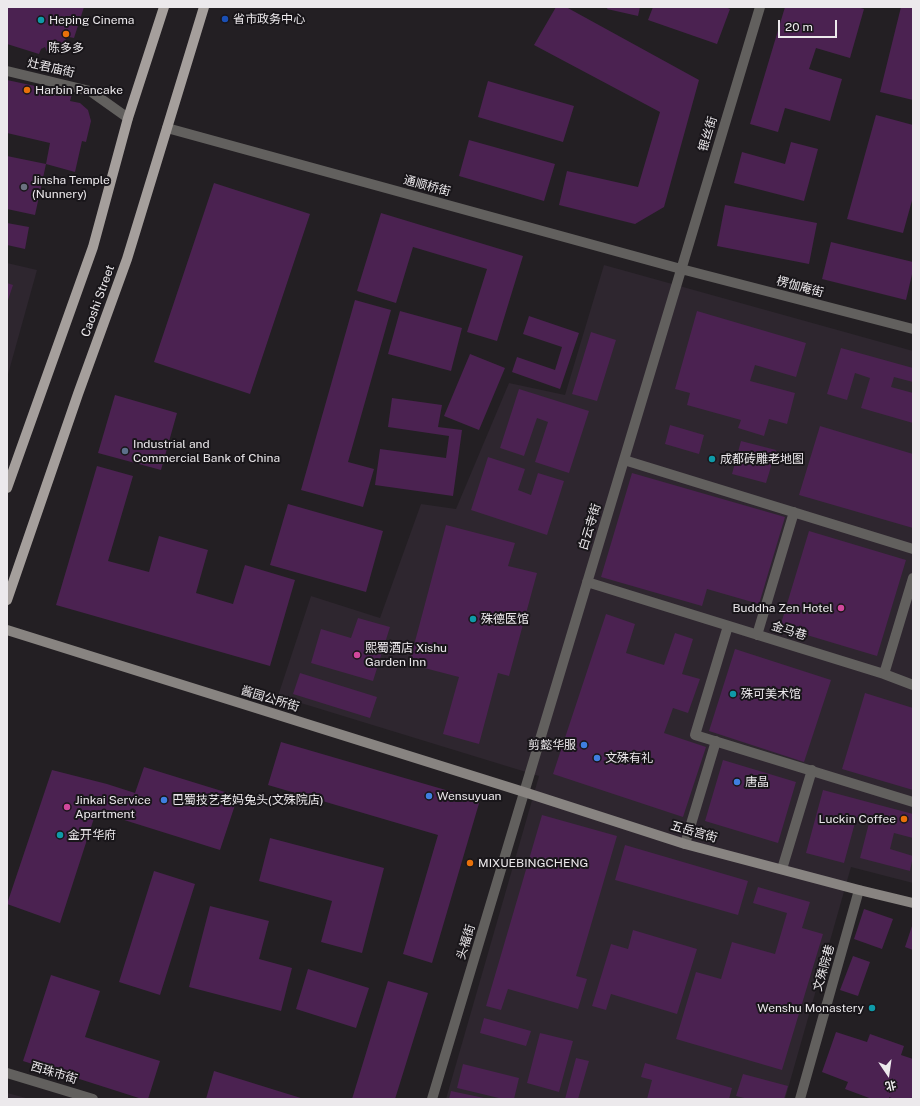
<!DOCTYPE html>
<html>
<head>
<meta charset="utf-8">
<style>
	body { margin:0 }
	#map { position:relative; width:920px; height:1106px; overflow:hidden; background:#231f23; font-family:"Public Sans","Noto Sans SC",sans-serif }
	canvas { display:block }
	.frame { position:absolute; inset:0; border:8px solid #ece9ec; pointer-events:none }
	.north { position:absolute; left:868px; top:1054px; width:40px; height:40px; -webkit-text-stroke:3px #19161a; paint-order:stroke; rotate:167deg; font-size:11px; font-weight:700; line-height:16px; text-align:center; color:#ece9ec }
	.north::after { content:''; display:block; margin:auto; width:14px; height:18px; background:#ece9ec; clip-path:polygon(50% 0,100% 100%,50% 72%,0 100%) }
	.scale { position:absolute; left:778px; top:20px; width:59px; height:18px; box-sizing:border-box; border:2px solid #ece9ec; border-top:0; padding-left:5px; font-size:12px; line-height:14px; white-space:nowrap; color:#ece9ec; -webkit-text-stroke:3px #19161a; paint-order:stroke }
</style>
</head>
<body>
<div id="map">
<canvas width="920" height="1106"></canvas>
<div class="frame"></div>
<div class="north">北</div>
<div class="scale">20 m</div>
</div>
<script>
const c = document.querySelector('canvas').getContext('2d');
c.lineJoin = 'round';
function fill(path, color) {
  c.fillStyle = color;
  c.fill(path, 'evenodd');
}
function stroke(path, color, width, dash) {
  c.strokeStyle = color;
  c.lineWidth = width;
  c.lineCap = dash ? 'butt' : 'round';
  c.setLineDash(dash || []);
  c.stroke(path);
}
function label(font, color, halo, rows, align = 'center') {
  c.font = font + ' "Public Sans","Noto Sans SC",sans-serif';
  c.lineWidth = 4;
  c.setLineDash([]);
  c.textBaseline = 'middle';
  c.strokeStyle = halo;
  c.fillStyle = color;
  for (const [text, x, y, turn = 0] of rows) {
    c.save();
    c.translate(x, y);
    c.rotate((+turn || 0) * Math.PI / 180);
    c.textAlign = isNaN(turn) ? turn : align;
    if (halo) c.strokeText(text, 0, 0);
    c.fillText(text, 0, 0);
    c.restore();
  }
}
fill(new Path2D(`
	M7,263L37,270L7,378Z
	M604,265L913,351V883L851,867L785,1099H446L539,776L278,696L311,596L380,618L421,504L456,509L509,383L565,395Z
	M7,1093L30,1099H7Z`), '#2e262f');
fill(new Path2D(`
	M7,7H84L74,38L69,37L65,38L68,45L48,54L45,47L41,49L39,54L7,44Z
	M556,7H566L699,80L664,207L635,224L559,205L567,171L638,187L660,112L534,45Z
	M608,7H640L638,16L607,9Z
	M653,7H725L730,9L717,44L648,20Z
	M785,7H857L864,9L850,58L816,48L809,69L842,79L830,121L785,108L778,132L750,124Z
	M901,7H913V100L880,92Z
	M7,80L72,94L70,101L80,103L88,110L91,121L86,142L82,141L75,172L46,164L50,143L7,133Z
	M488,81L574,106L563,142L478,117Z
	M876,115L913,125V197L903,233L847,219Z
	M469,140L555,164L544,201L459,176Z
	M791,142L818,149L804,201L734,183L742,152L785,164Z
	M7,156L46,164L35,215L7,209Z
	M214,183L310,214L250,394L154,362Z
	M725,205L817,223L809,264L717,246Z
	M381,213L523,256L497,341L467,332L487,269L413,247L396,303L357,291Z
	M7,223L29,227L25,249L7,245Z
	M831,242L913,262V270L906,300L822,279Z
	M7,283L13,285L7,303Z
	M355,300L391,310L348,462L374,469L363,507L301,490Z
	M400,311L462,328L451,371L388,354Z
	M697,311L806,343L796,377L755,365L750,381L795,393L787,424L769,419L764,436L738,428L741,420L687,405L690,393L675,389Z
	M529,316L579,333L560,389L512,372L517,357L555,370L562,347L523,334Z
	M591,332L616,340L597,401L572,394Z
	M841,348L913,368V382L894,377L891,387L913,393V423L861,408L870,378L855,373L847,400L827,394Z
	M470,354L505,368L479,430L444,416Z
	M519,389L589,411L569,473L535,462L548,422L537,418L524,456L500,448Z
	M115,395L177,413L161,470L98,453Z
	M392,398L442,405L438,427L462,430L453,496L375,485L380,449L446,458L449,436L388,427Z
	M670,425L704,435L699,454L665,444Z
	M820,426L913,454V528L799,495Z
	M741,441L776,450L766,483L732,474Z
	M488,457L525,469L518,490L531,495L538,473L564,481L547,535L471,510Z
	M97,466L133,476L108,561L149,572L159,536L208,550L196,593L233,604L245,565L295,580L270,666L56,605Z
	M632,473L785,517L759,604L707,589L702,606L601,577Z
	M288,504L383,531L366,592L270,565Z
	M446,525L515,543L508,566L537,573L509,676L498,673L479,744L443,734L459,677L409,664Z
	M809,531L906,560L877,656L780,627Z
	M606,614L635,624L626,653L664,665L675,633L693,639L682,674L700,679L688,713L673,708L664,733L706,747L683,817L553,774Z
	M358,618L390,627L373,681L311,663L321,629L351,638Z
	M735,649L831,680L804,762L709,731Z
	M300,673L377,697L370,718L293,694Z
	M865,693L913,708V790L842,769Z
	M281,742L480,800L432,963L403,954L438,835L268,785Z
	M723,760L796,782L778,843L705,821Z
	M144,767L238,796L220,850L121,819L95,815L60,923L7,904L52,770L107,784L135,793Z
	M823,790L913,814V838L894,833L890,849L913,856L910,871L860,858L869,823L856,819L844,863L806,853Z
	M542,815L617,836L576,976L587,979L578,1009L508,989L501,1010L486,1006Z
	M270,838L384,868L362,953L321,942L332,901L259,881Z
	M625,845L748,881L738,915L615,880Z
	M154,871L195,884L160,995L119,982Z
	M758,887L810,902L802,928L823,934L782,1070L676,1039L696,972L721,979L732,942L775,954L787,913L753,903Z
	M210,906L269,921L259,959L292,968L281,1011L189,987Z
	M864,909L893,919L882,949L854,939Z
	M913,923V950L905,947Z
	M633,930L697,949L677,1014L611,994L606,1010L592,1006L611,944L628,949Z
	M853,956L870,962L858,996L840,990Z
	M308,969L369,988L356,1028L296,1009Z
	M51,975L100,991L85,1037L160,1061L148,1099H142L23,1061Z
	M388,981L428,993L395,1099H352Z
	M484,1018L531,1031L526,1046L480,1033Z
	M836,1032L867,1042L870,1034L904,1046L901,1055L913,1059V1099H894L889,1097V1099H872L845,1089L848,1082L822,1072Z
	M540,1033L573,1041L559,1092L527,1083Z
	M576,1058L589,1061L578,1099H565Z
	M645,1063L732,1088L729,1099H647L652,1080L641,1077Z
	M463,1064L519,1078L514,1099H503L457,1088Z
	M214,1071L304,1099H206Z
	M743,1074L788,1086L784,1099H748L736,1096Z
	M451,1091L484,1098V1099H449Z`), '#4b2251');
stroke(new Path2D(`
	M7,71L90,91L128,118
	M167,128L681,269L913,329
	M624,460L913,549
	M587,582L884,674L913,685
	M728,626L695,735L913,802
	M757,635L794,512
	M884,674L913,578
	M685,844L716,741
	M782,869L812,770
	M7,1073L93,1099
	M432,1099L760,7
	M800,1099L859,890`), '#62605e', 10);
stroke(new Path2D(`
	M7,630L524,792L685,844L859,890L913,903`), '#888481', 10);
stroke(new Path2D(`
	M7,488L93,247L128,118L164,7
	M7,600L78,394L127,259L204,7`), '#a59f9c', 10);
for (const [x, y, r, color] of [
	[225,19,4,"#1a4fb4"],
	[41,20,4,"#0f9aa8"],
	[66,34,4,"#e8710a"],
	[27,90,4,"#e8710a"],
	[24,187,4,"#6b7280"],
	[125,451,4,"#5c6f8a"],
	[712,459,4,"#0f9aa8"],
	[841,608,4,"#d1479c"],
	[473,619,4,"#0f9aa8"],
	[357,655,4,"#d1479c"],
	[733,694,4,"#0f9aa8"],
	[584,745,4,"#3f7fe0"],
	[597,758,4,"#3f7fe0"],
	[737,782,4,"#3f7fe0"],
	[429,796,4,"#3f7fe0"],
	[164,800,4,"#3f7fe0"],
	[67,807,4,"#d1479c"],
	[904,819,4,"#e8710a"],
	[60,835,4,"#0f9aa8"],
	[470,863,4,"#e8710a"],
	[872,1008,4,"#0f9aa8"]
]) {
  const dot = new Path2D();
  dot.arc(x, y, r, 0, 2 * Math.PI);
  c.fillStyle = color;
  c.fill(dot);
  stroke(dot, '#19161a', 1.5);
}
label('12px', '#ece9ec', '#19161a', [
	["省市政务中心",233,19],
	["Heping Cinema",49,20],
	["陈多多",66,48,"center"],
	["Harbin Pancake",35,90],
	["Jinsha Temple",32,180],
	["(Nunnery)",32,194],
	["Industrial and",133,444],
	["Commercial Bank of China",133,458],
	["成都砖雕老地图",720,459],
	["Buddha Zen Hotel",833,608,"right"],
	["殊德医馆",481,619],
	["熙蜀酒店 Xishu",365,648],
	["Garden Inn",365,662],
	["殊可美术馆",741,694],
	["剪懿华服",576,745,"right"],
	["文殊有礼",605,758],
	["唐晶",745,782],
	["Wensuyuan",437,796],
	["Jinkai Service",75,800],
	["Apartment",75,814],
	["巴蜀技艺老妈兔头(文殊院店)",172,800],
	["Luckin Coffee",896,819,"right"],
	["金开华府",68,835],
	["MIXUEBINGCHENG",478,863],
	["Wenshu Monastery",864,1008,"right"]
], 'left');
label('12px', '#ece9ec', '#19161a', [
	["灶君庙街",51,68,13],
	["银丝街",708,134,-73],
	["通顺桥街",427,186,15],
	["楞伽庵街",800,287,15],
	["Caoshi Street",98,301,-70],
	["白云寺街",590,527,-73],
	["金马巷",789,631,17],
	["酱园公所街",270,699,17],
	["五岳宫街",694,832,16],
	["头福街",466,942,-73],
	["文殊院巷",824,968,-74],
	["西珠市街",54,1073,17]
]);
</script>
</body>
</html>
